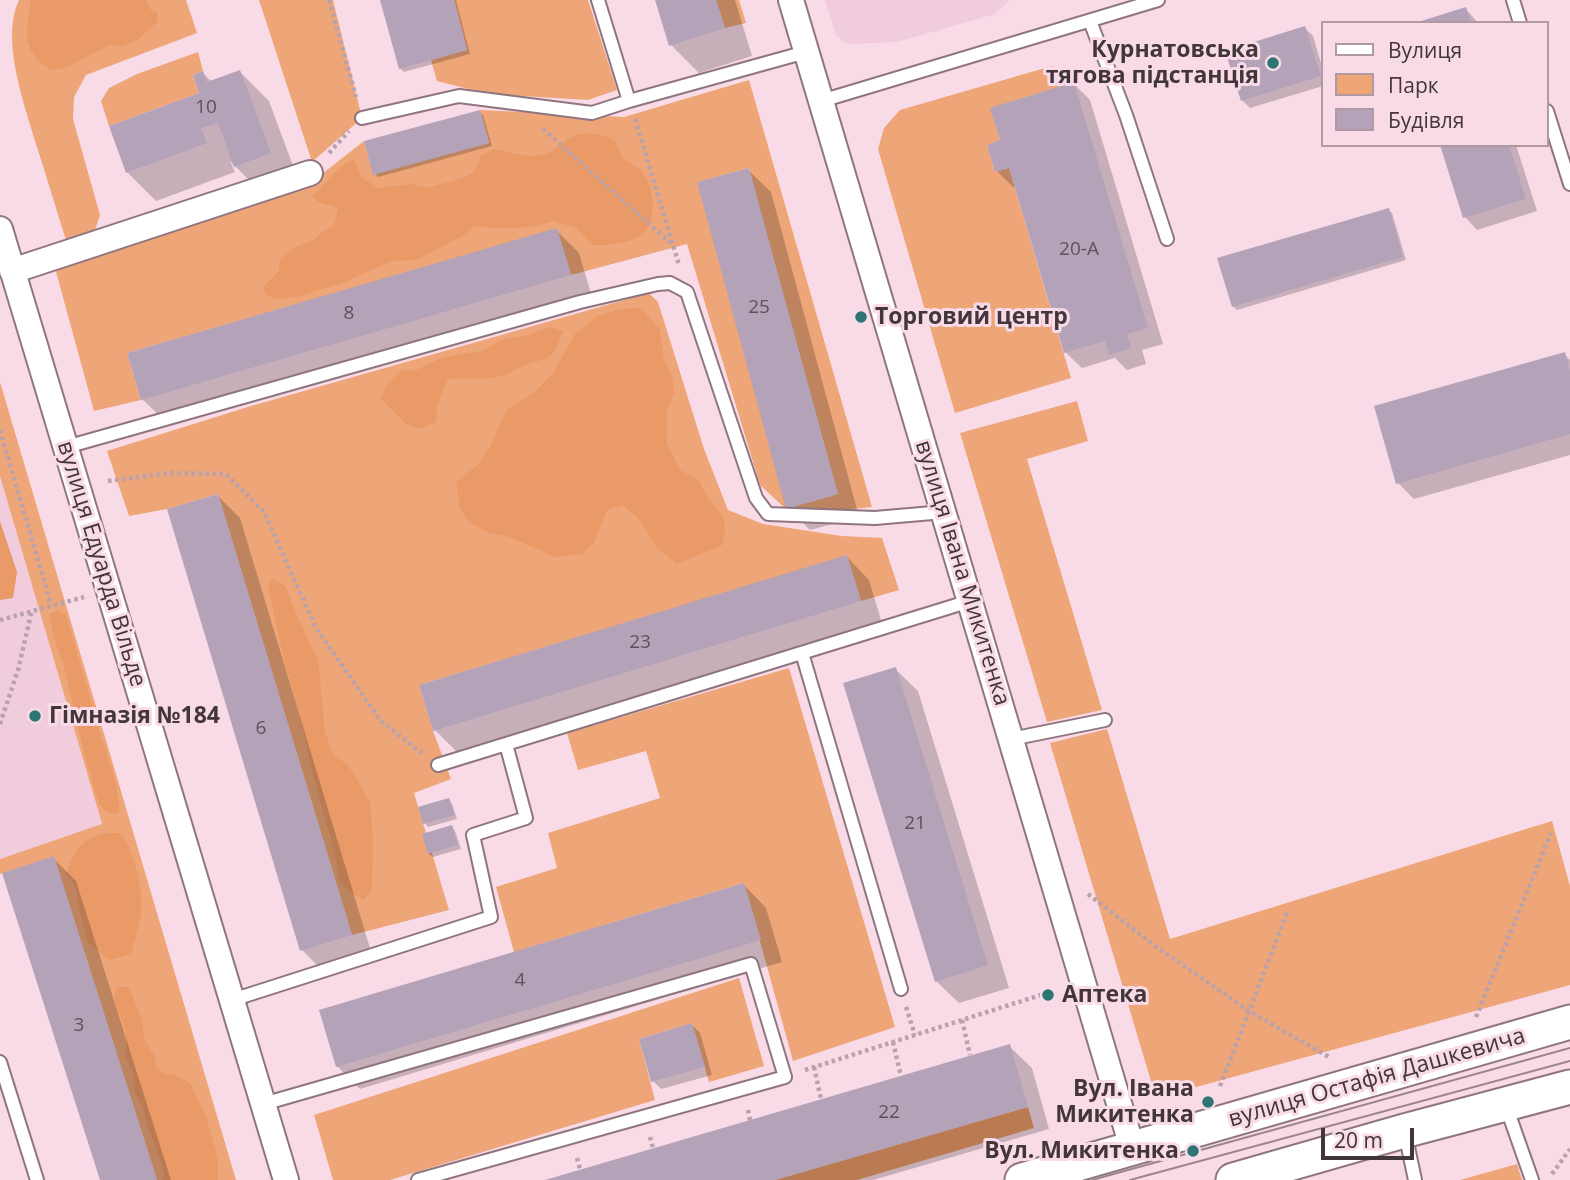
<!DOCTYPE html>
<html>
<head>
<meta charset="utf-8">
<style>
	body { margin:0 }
	#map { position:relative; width:1570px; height:1180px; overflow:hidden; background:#f9dbe8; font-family:"Open Sans",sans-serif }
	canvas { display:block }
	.legend { position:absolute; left:1321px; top:21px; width:228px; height:126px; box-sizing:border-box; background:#f9dbe8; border:2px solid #b099a3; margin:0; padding:9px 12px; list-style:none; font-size:21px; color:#42363b }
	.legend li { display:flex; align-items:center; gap:14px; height:35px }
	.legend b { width:35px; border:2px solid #b099a3 }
	.scale { position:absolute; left:1321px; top:1128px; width:93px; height:32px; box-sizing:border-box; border:4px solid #42363b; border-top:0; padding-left:9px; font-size:21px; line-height:24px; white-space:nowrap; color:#42363b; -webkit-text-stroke:5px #f9dbe8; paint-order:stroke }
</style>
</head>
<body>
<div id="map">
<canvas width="1570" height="1180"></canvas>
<ul class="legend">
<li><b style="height:9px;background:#fff"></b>Вулиця</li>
<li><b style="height:19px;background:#eea577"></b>Парк</li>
<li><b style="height:19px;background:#b3a2b8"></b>Будівля</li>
</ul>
<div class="scale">20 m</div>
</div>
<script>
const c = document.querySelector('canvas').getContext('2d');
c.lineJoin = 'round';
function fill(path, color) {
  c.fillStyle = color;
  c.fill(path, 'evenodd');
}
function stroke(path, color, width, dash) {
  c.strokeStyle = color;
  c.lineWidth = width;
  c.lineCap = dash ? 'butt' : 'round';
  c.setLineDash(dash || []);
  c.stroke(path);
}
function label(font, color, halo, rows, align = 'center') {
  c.font = font + ' "Open Sans",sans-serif';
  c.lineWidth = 6;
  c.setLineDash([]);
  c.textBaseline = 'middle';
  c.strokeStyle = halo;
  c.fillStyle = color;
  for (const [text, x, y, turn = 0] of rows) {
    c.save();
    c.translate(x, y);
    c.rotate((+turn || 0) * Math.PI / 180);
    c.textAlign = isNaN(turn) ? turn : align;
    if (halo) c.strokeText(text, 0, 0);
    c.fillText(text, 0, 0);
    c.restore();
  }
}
fill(new Path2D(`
	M825,0H1010L995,14L897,42L849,44L841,40L836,35Z
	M0,476L102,825L0,859Z`), '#f0ccdc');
fill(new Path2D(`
	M19,0H186L197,33L86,75L74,97L73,119L100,215L95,230L66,240C56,209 47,178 37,147C25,106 0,40 19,0Z
	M259,0H333L362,118L312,162Z
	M454,0H588L617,90L588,100L488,94L437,81L431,60L467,50Z
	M716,0H739L746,23L725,28Z
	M198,52L203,71L193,75L199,93L109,126L101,101L109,88L137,74Z
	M1052,66L1059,87L991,108L1000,140L987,145L995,172L1009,168L1071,378L955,413L878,149L884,128L900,110Z
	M749,80L872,507L851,509H786L760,485L687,244L571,275L557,229L127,353L141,400L94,411L55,268L313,181L364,141L373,174L489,143L480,110L624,117ZM749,168L832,496L787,508L698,182Z
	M649,293L658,302L704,449L728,510L763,524L842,536L882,538L899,590L861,601L847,556L419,685L433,731L451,779L414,793L449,910L352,935L218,494L167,509L129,516L107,451L251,406Z
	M0,382L236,1180H157L54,857L0,874V859L102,824L0,476Z
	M1077,401L1088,441L1027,459L1102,710L1047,722L960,433Z
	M789,668L895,1027L793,1061L744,883L514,952L496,887L557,868L548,833L660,798L646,751L578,770L567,733Z
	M1107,729L1170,939L1552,821L1570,886V985L1156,1098L1050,743Z
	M739,978L764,1066L709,1082L692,1023L639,1039L655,1100L390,1180H333L314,1115Z
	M1517,1164L1522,1180H1460Z`), '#eea577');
fill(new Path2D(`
	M31,0H145L151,10L158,13L157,22L137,40L122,46L111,45L90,54L69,67L52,70C20,52 26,31 31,0Z
	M589,133C597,135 609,135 615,141C618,145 619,152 622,156C628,163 637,166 643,173C648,180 651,190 652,198C658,240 625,246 592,245L576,228L553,221L532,227L496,228L475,226L464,235L416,260L392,261L342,283L296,297L276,299L266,295L263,287L279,271L280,259L295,247L315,239L322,232L334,226L338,208L318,202L312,196C330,181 331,171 354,159L362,178L378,188L411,184L427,188L464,178L474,172L481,156L494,149C513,153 537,162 555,149C569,138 570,135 589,133Z
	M641,308L660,330L664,361L672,375L674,393L667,410V444L680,470L700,481C707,510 734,508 722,545L677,564L657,548L637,517L623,505L607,510L594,543L582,554L555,557L510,537L490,533L469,522L460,508L456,482L478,465L490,447L507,410L536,391L554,372L575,334L597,316L621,309Z
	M549,327L563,331C551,366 548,355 520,367C514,369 510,373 505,375C487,381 466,377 448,379L437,405L436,422L420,428L406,424L381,399L387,384L403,370L414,371L439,359L464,353L481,352L501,340L530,335Z
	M0,521L17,572L13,598L0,600Z
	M273,579L286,587L297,616L318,660L325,732L333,755L348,765L370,802L373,838L372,890L364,899L350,893L339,879L334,850L312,771L300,716L283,656L268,586Z
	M58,610L66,615L92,704C96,728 127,798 117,815L104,810L99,804L85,756L62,658C57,650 50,624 50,614Z
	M110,833H121C134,851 144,892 141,915C139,928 134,941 131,954L110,960L88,943L77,900L76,888L66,874C76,848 82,837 110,833Z
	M117,987H129L142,1020L144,1039L155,1057L156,1068L164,1074H172L190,1083L206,1116L218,1160V1180H163V1167L147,1124L143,1107L135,1093L134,1074L126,1058V1032L114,1000Z
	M1028,1107L1034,1128L857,1180H775Z`), '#e99a67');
fill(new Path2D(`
	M382,0H456L470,54L404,72L400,68Z
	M657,0H735L752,56L699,73L671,45Z
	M1466,9L1478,23H1422Z
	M1305,28L1313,36L1323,70V86L1250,108L1242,100Z
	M240,72L269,101L299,182L264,195L230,161L235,172L156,201L127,172L202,94L203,73L212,82Z
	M1074,84L1090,100L1163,344L1142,350L1146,364L1127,370L1115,358L1082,368L1065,352L1016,186L1013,187L997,171L1002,142Z
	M480,112L483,115L492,146L378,177L375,174Z
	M1442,145H1516L1537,211L1477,230L1465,217Z
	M748,170L771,192L859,517L810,530L788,508Z
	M1388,210L1392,213L1406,260L1237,310L1233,306Z
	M556,230L579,253L592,297L165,421L142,399Z
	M1564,354L1570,360V455L1414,499L1398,483Z
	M218,496L240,518L373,958L324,972L302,950Z
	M847,557L869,580L882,623L457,752L435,730Z
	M895,669L918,691L1009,988L959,1003L936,981Z
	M449,800L452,804L457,819L428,827L425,823Z
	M452,827L455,831L461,849L433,857L429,854Z
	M53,858L76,881L171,1180H101Z
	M744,885L766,908L782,962L360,1089L337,1066Z
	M692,1025L700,1033L712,1075L661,1089L653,1081Z
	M1009,1046L1032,1068L1049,1129L873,1180H548Z`), '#0003');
fill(new Path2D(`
	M380,0H454L467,50L399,69Z
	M655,0H716L725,28L669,46Z
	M1466,7L1471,23H1419L1418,22Z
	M1305,26L1321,76L1241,101L1225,51Z
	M240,70L271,153L234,167L218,123L201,128L207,143L126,173L109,126L199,93L193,75L203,71L207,82Z
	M1074,82L1148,328L1127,334L1131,348L1109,355L1105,341L1064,353L1009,168L995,172L987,145L1000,140L990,108Z
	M480,110L489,143L373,175L364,141Z
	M1440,145H1509L1526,199L1463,218Z
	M749,168L838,494L786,509L697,182Z
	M1389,208L1403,257L1232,307L1217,258Z
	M557,228L571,275L141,400L127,353Z
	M1565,352L1570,371V434L1396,484L1374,406Z
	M218,494L352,935L300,951L167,509Z
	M847,555L861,601L433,731L419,685Z
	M896,667L988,965L935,982L843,683Z
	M449,798L455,815L423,824L418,807Z
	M452,825L458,845L428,854L422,834Z
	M54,856L157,1180H100L2,873Z
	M744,883L761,940L336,1067L319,1010Z
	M692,1023L705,1067L651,1082L639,1039Z
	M1010,1044L1028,1107L775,1180H545Z`), '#b3a2b8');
const lane = new Path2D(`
	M598,0L629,101L806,52
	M1513,0L1520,23
	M1090,21L1126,115L1167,239
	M821,101L1158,0
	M1547,111L1570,184
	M362,118L459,96L592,113L629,101
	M66,447L580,302L658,284L670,283L687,292L756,498L768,514L875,518L944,512
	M802,653L901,989
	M1011,739L1105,720
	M438,765L970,601
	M232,1000L491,917L473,835L526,818L506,744
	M0,1062L37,1180
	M263,1104L751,964L785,1077L418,1180
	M1506,1106L1532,1180
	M1405,1133L1415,1180`);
const street = new Path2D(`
	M791,0L1132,1147
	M0,229L286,1180
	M12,271L310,173`);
const secondary = new Path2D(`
	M1022,1180L1570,1022
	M1233,1180L1404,1131L1570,1087`);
stroke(lane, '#8f7580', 16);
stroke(street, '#8f7580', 28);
stroke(secondary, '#8f7580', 37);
stroke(new Path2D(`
	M329,0L356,97
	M635,119L679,265
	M543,129L673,245
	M329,153L349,131
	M0,430L51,605
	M108,481L169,473L226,474L264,512L316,628L380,720L423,754
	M0,620L84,597
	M0,724L18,670L32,610
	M1088,894L1155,946L1249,1011L1329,1057
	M906,1007L915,1035
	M1476,1017L1551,833
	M962,1020L970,1055
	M893,1042L901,1076
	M814,1067L821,1099
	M805,1070L1047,993
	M1220,1086L1287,913
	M748,1110L750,1120
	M650,1137L653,1148
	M577,1158L580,1169
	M1552,1174L1570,1149`), '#b9a2ac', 4.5, [3.5, 3.5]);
stroke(lane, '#fff', 12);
stroke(street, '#fff', 24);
stroke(secondary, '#fff', 33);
stroke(new Path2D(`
	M1092,1180L1570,1048
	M1130,1180L1570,1061`), '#9a858e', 2);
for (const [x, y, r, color] of [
	[1273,63,7,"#2c7572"],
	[861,317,7,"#2c7572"],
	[35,716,7,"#2c7572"],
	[1048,995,7,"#2c7572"],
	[1208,1102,7,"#2c7572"],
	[1193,1151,7,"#2c7572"]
]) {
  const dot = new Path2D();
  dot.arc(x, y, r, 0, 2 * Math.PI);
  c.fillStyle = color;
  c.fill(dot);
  stroke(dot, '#f9dbe8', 2.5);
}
label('19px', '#5e515a', null, [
	["10",206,108],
	["20-А",1079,250],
	["25",759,308],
	["8",349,314],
	["23",640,643],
	["6",261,729],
	["21",915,824],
	["4",520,981],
	["3",79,1026],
	["22",889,1113]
]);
label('bold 23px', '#42363b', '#f9dbe8', [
	["Курнатовська",1259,50],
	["тягова пiдстанцiя",1259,76],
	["Торговий центр",875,317,"left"],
	["Гімназія №184",49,716,"left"],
	["Аптека",1062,995,"left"],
	["Вул. Івана",1194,1089],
	["Микитенка",1194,1115],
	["Вул. Микитенка",1179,1151]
], 'right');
label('23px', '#42363b', '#f9dbe8', [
	["вулиця Едуарда Вільде",101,564,73],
	["вулиця Івана Микитенка",962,573,73],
	["вулиця Остафія Дашкевича",1377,1078,-16]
]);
</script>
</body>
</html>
